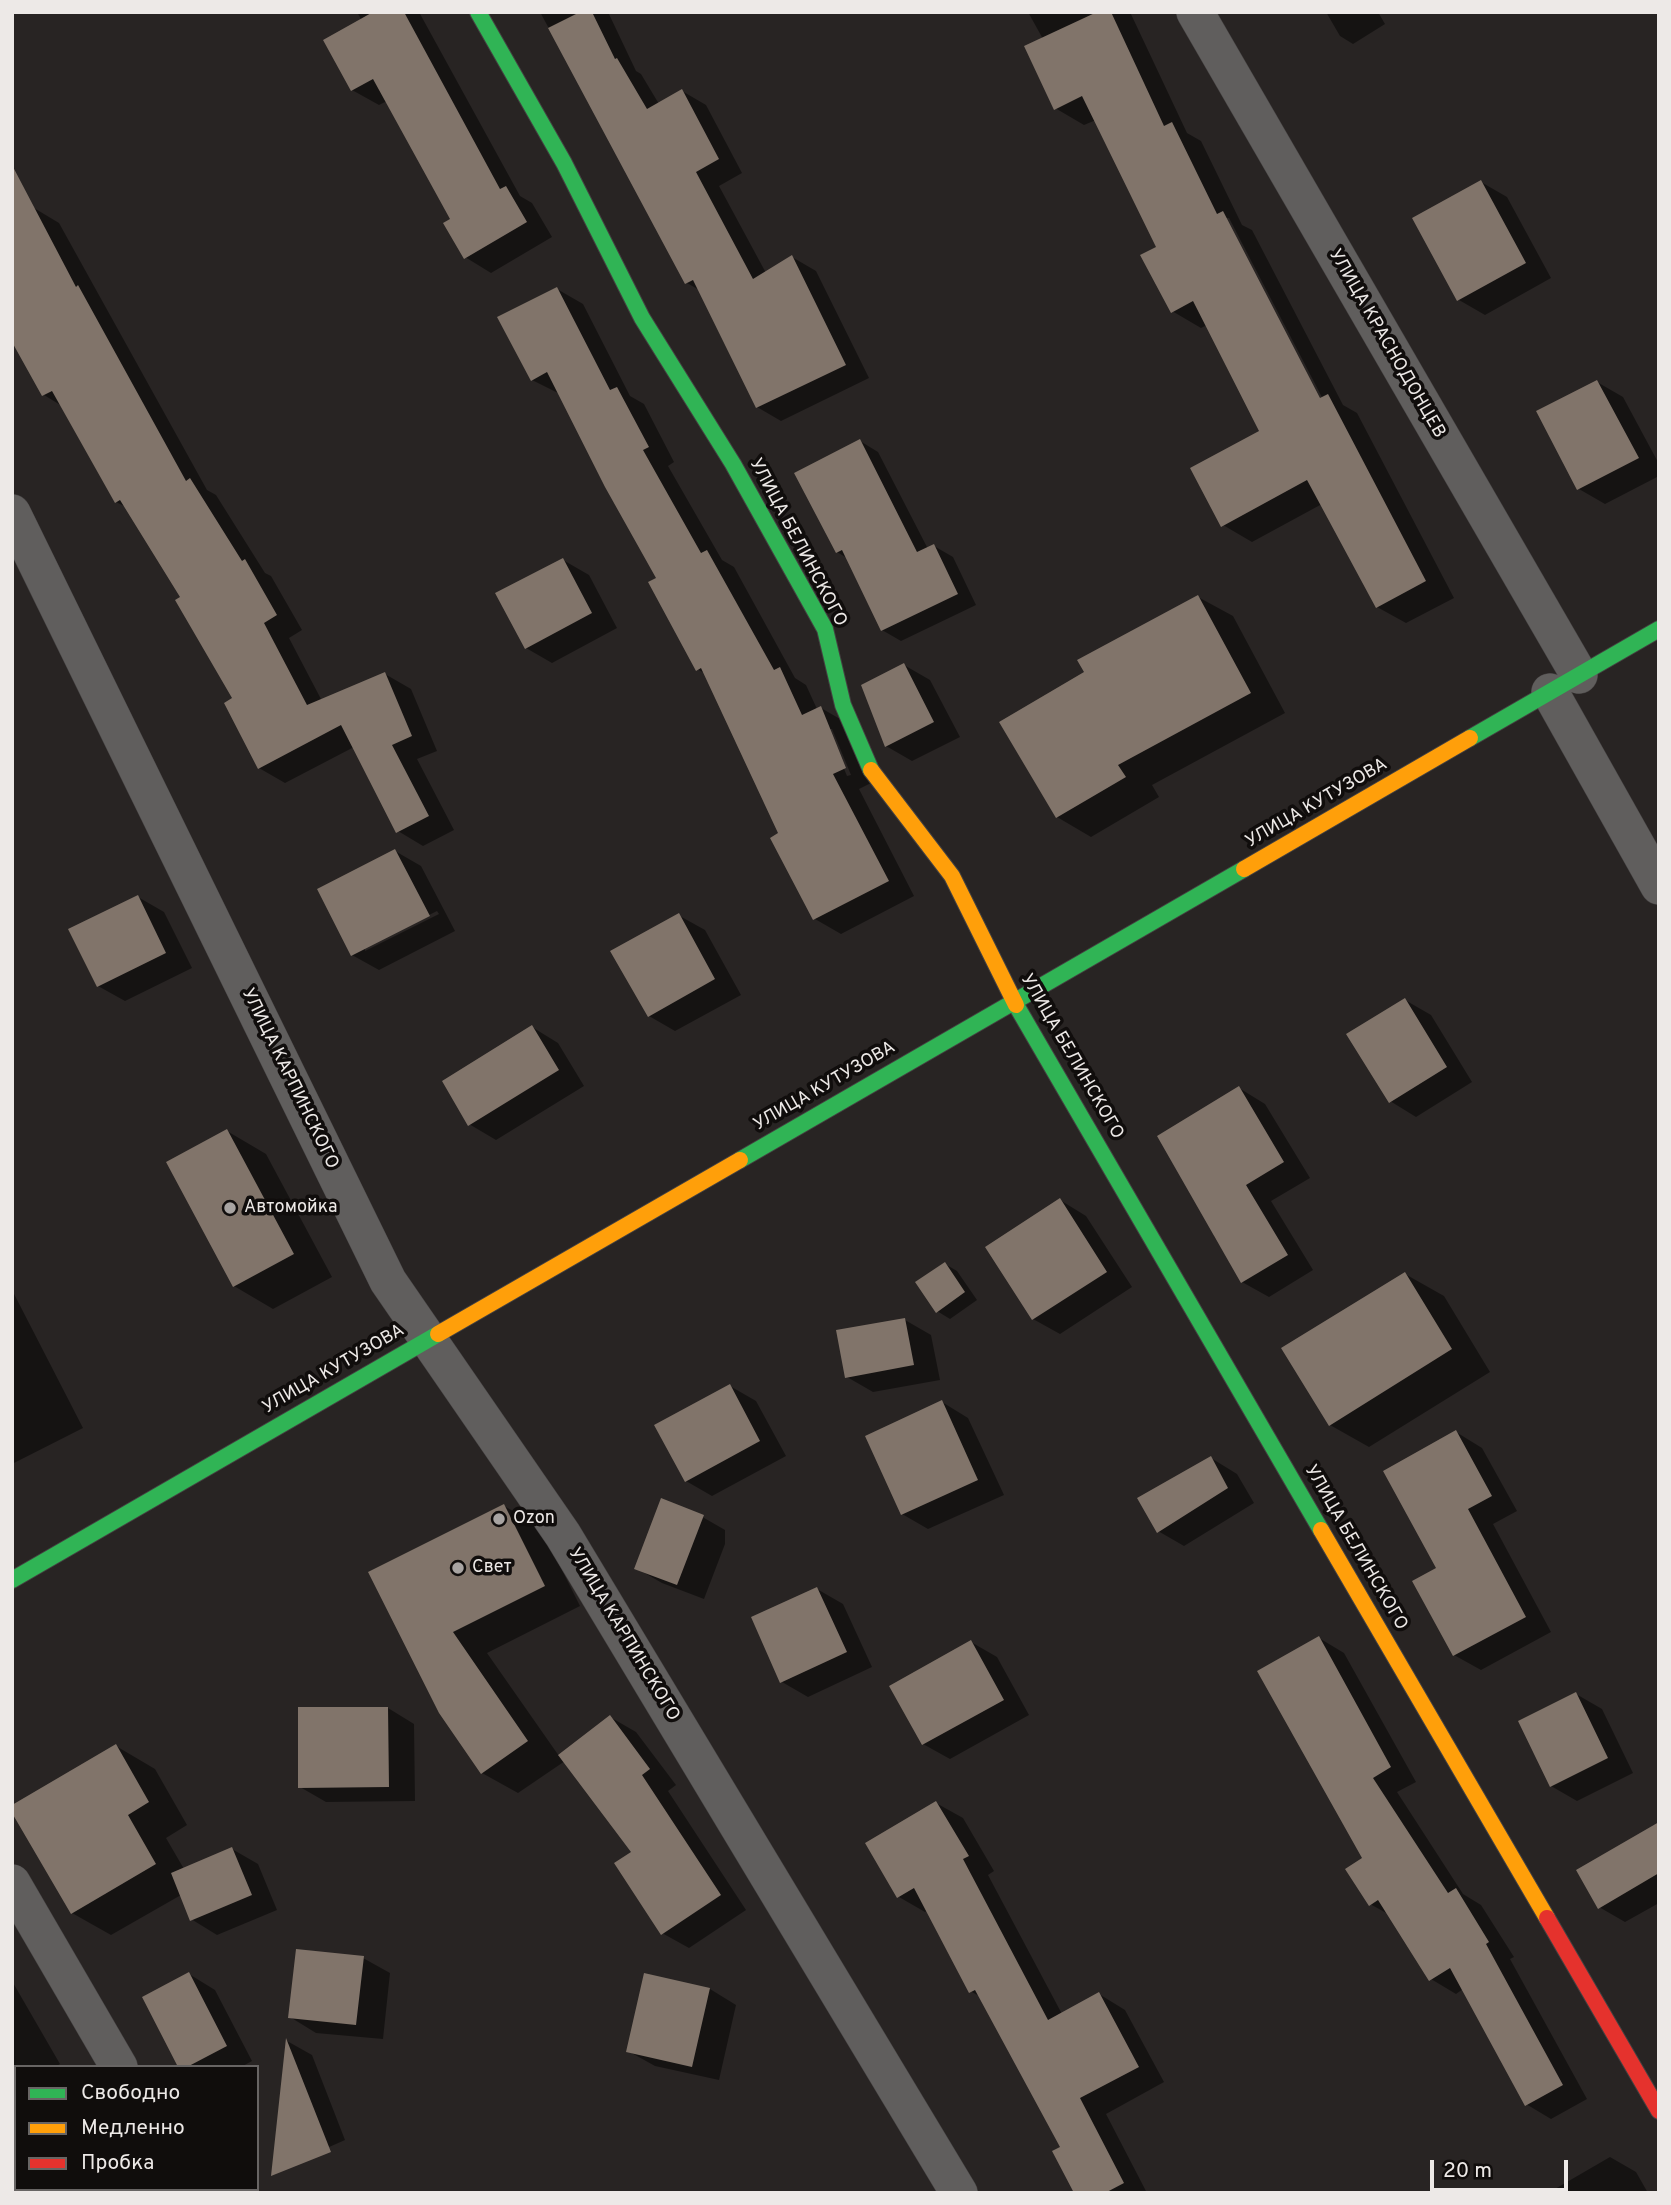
<!DOCTYPE html>
<html>
<head>
<meta charset="utf-8">
<style>
	body { margin:0 }
	#map { position:relative; width:1671px; height:2205px; overflow:hidden; background:#282423; font-family:Overpass,sans-serif }
	canvas { display:block }
	.frame { position:absolute; inset:0; border:14px solid #ede9e7; pointer-events:none }
	.legend { position:absolute; left:14px; top:2065px; width:245px; height:126px; box-sizing:border-box; background:#100d0c; border:2px solid #686564; margin:0; padding:9px 12px; list-style:none; font-size:21px; color:#ede9e7 }
	.legend li { display:flex; align-items:center; gap:14px; height:35px }
	.legend b { width:35px; border:2px solid #686564 }
	.scale { position:absolute; left:1430px; top:2160px; width:138px; height:32px; box-sizing:border-box; border:4px solid #ede9e7; border-top:0; padding-left:9px; font-size:21px; line-height:24px; white-space:nowrap; color:#ede9e7; -webkit-text-stroke:5px #100d0c; paint-order:stroke }
</style>
</head>
<body>
<div id="map">
<canvas width="1671" height="2205"></canvas>
<div class="frame"></div>
<ul class="legend">
<li><b style="height:9px;background:#30b455"></b>Свободно</li>
<li><b style="height:9px;background:#ff9f0a"></b>Медленно</li>
<li><b style="height:9px;background:#e5322d"></b>Пробка</li>
</ul>
<div class="scale">20 m</div>
</div>
<script>
const c = document.querySelector('canvas').getContext('2d');
c.lineJoin = 'round';
function fill(path, color) {
  c.fillStyle = color;
  c.fill(path, 'evenodd');
}
function stroke(path, color, width, dash) {
  c.strokeStyle = color;
  c.lineWidth = width;
  c.lineCap = dash ? 'butt' : 'round';
  c.setLineDash(dash || []);
  c.stroke(path);
}
function label(font, color, halo, rows, align = 'center') {
  c.font = font + ' Overpass,sans-serif';
  c.lineWidth = 7;
  c.setLineDash([]);
  c.textBaseline = 'middle';
  c.strokeStyle = halo;
  c.fillStyle = color;
  for (const [text, x, y, turn = 0] of rows) {
    c.save();
    c.translate(x, y);
    c.rotate((+turn || 0) * Math.PI / 180);
    c.textAlign = isNaN(turn) ? turn : align;
    if (halo) c.strokeText(text, 0, 0);
    c.fillText(text, 0, 0);
    c.restore();
  }
}
fill(new Path2D(`
	M357,12H419L520,196L532,203L552,237L491,273L465,257L452,219L387,101L379,105L352,90L362,21Z
	M540,12H608L636,71L641,74L659,104L682,91L706,105L742,173L719,186L766,273L792,257L816,271L869,378L781,421L757,407L701,291L687,283Z
	M1028,12H1130L1187,133L1201,141L1242,225L1252,230L1343,405L1357,413L1454,598L1406,623L1377,607L1322,504L1252,542L1223,525L1261,432L1207,325L1201,328L1172,311L1158,248L1096,120L1084,125L1055,108L1043,39ZM1225,218H1229L1326,405L1323,407Z
	M1326,12H1378L1385,24L1353,44L1340,36Z
	M1481,182L1507,197L1551,278L1485,315L1459,300Z
	M34,208L59,223L207,490L216,495L265,573L271,576L302,630L289,638L322,701L385,674L411,689L437,751L417,759L454,830L423,846L398,831L354,747L285,783L259,768L235,699L182,598L126,507L116,502L62,406L44,395Z
	M557,289L583,304L630,396L644,404L674,462L668,466L722,560L734,567L795,678L806,685L817,709L821,708L847,723L871,783L859,789L914,896L841,934L815,919L772,838L780,834L706,674L697,669L659,579L560,394L532,380ZM828,729H832L851,775L847,776Z
	M1597,382L1623,397L1659,464V476L1605,504L1579,489Z
	M860,441L878,452L928,549L934,546L953,557L976,605L901,641L882,630L847,558L837,552Z
	M563,560L589,575L617,628L552,663L526,648Z
	M1198,597L1233,616L1285,713L1152,785L1159,797L1091,837L1057,817L1086,672Z
	M904,665L930,680L960,737L912,761L886,746Z
	M395,851L421,866L455,931L379,970L352,955ZM437,911L439,914L365,951V947Z
	M138,897L164,912L192,968L125,1001L98,986Z
	M678,915L705,930L741,995L675,1031L649,1016Z
	M1405,1000L1431,1015L1472,1082L1416,1117L1390,1101Z
	M532,1027L558,1043L584,1086L496,1140L469,1124Z
	M1239,1088L1265,1104L1310,1178L1271,1201L1313,1270L1269,1297L1242,1282L1214,1236L1217,1234Z
	M227,1131L266,1154L332,1277L273,1309L234,1286Z
	M1060,1200L1086,1216L1132,1287L1060,1334L1033,1319Z
	M945,1264L957,1271L977,1300L950,1319L937,1311Z
	M1405,1274L1444,1296L1490,1372L1369,1447L1330,1425Z
	M12,1290L83,1428L12,1464Z
	M905,1320L931,1335L940,1380L873,1392L847,1377Z
	M730,1386L756,1401L786,1456L712,1496L686,1481Z
	M942,1402L968,1418L1004,1495L928,1529L902,1514Z
	M1456,1432L1482,1448L1517,1511L1493,1524L1551,1632L1481,1670L1454,1655L1438,1569Z
	M1211,1458L1237,1474L1254,1503L1184,1546L1158,1531Z
	M504,1506L540,1526L580,1606L487,1653L559,1756L610,1717L636,1732L676,1785L668,1791L746,1910L689,1948L662,1933L634,1852L565,1761L518,1793L482,1773L371,1573Z
	M699,1515L725,1530V1544L704,1599L662,1583L636,1568Z
	M817,1589L843,1604L872,1667L808,1697L782,1682Z
	M1319,1638L1344,1653L1416,1782L1397,1792L1463,1894L1481,1905L1514,1957L1510,1959L1587,2099L1551,2119L1526,2104L1463,1989L1456,1994L1431,1979L1390,1915L1370,1904L1364,1858Z
	M971,1642L997,1657L1029,1715L950,1759L923,1744Z
	M1576,1694L1602,1709L1633,1773L1577,1801L1551,1786Z
	M388,1708L414,1724L415,1801L326,1802L300,1787Z
	M116,1746L155,1769L187,1825L166,1838L184,1869L232,1849L258,1864L277,1910L217,1935L191,1919L181,1895L111,1935L72,1913Z
	M936,1803L963,1818L994,1871L988,1875L1062,2014L1099,1994L1125,2010L1164,2082L1106,2114L1147,2193H1076L1062,2148L981,1997L970,1991L928,1910L925,1912L899,1897Z
	M1659,1831V1903L1625,1922L1599,1907Z
	M363,1958L390,1973L383,2039L316,2033L290,2017Z
	M189,1974L215,1990L252,2061L241,2067H179Z
	M12,1981L60,2064L55,2067H16V2073L12,2070Z
	M710,1989L736,2005L719,2080L655,2066L628,2051Z
	M287,2041L312,2055L345,2140L302,2159L276,2144Z
	M1610,2157L1636,2172L1648,2193H1548Z
	M35,2189H121L122,2193H37Z`), '#0007');
fill(new Path2D(`
	M373,12H404L500,189L506,186L527,222L464,259L443,223L450,219L373,79L351,91L323,40Z
	M580,12H592L615,59L617,58L647,109L682,89L719,159L696,172L753,279L792,255L846,365L756,408L693,280L685,284L548,28Z
	M1097,12H1111L1164,126L1172,122L1217,214L1223,211L1320,398L1328,394L1426,581L1376,608L1307,480L1221,527L1190,468L1259,431L1193,301L1171,313L1140,255L1156,247L1082,96L1054,110L1024,46Z
	M12,165L76,287L78,285L186,481L190,478L242,561L245,559L277,615L264,623L307,705L385,672L412,736L392,745L429,816L396,833L341,725L258,769L224,703L232,698L175,600L180,597L120,500L115,503L52,391L42,396L12,342Z
	M1481,180L1526,263L1457,301L1412,218Z
	M557,287L610,390L617,387L649,447L643,450L701,553L707,550L774,670L780,667L802,715L821,706L846,768L833,774L889,881L813,920L770,838L778,833L701,668L696,671L648,582L656,578L605,487L547,372L531,381L497,317Z
	M1597,380L1639,458L1577,490L1536,411Z
	M860,439L917,552L934,544L958,594L881,631L842,550L836,553L794,473Z
	M563,558L592,613L525,649L495,593Z
	M1198,595L1251,693L1118,765L1126,777L1056,818L999,722L1084,672L1077,660Z
	M904,663L934,722L885,747L861,685Z
	M395,849L430,916L351,956L317,889Z
	M138,895L166,953L97,987L68,929Z
	M679,913L715,979L648,1017L610,951Z
	M1405,998L1447,1067L1389,1103L1346,1034Z
	M532,1025L559,1070L468,1126L442,1081Z
	M1239,1086L1284,1162L1246,1185L1288,1255L1241,1283L1157,1136Z
	M227,1129L294,1254L233,1287L166,1162Z
	M1060,1198L1107,1272L1032,1320L985,1247Z
	M945,1262L965,1292L936,1313L915,1282Z
	M1405,1272L1452,1349L1329,1426L1281,1348Z
	M905,1318L914,1365L845,1378L836,1330Z
	M730,1384L760,1441L685,1482L654,1425Z
	M942,1400L978,1480L901,1515L865,1436Z
	M1456,1430L1492,1496L1468,1509L1526,1617L1453,1656L1412,1581L1436,1568L1383,1471Z
	M1211,1456L1228,1488L1157,1533L1137,1498Z
	M661,1498L704,1515L677,1585L634,1569Z
	M504,1504L545,1586L453,1632L528,1741L481,1774L439,1713L368,1572Z
	M817,1587L847,1652L780,1683L751,1617Z
	M1319,1636L1391,1767L1373,1778L1448,1893L1456,1888L1489,1942L1486,1944L1563,2085L1525,2106L1450,1968L1429,1981L1378,1900L1369,1906L1345,1869L1362,1858L1257,1671Z
	M971,1640L1004,1700L922,1745L889,1686Z
	M1576,1692L1608,1758L1550,1787L1518,1721Z
	M298,1707H388L389,1787L298,1788Z
	M610,1715L650,1769L642,1775L721,1895L661,1935L614,1863L631,1852L558,1755Z
	M116,1744L149,1802L128,1815L156,1864L71,1914L12,1813V1805Z
	M936,1801L969,1856L963,1859L1048,2020L1099,1992L1139,2067L1080,2098L1124,2183L1105,2193H1074L1052,2151L1060,2147L975,1990L969,1993L914,1888L897,1898L865,1843Z
	M1659,1822V1873L1598,1909L1576,1870Z
	M232,1847L252,1895L190,1921L171,1873Z
	M296,1949L364,1956L356,2025L288,2018Z
	M189,1972L227,2046L187,2067H178L142,1997Z
	M644,1973L710,1988L692,2067L626,2052Z
	M286,2038L331,2152L271,2176Z`), '#81746a');
const street = new Path2D(`
	M1195,12L1579,675
	M12,513L388,1281L563,1535L959,2193
	M1550,692L1659,886
	M12,1883L119,2067
	M191,2189L193,2193`);
const fast = new Path2D(`
	M478,12L564,163L642,318L733,464L825,629L843,705L871,770
	M1470,738L1659,629
	M1016,1005L1321,1530
	M740,1160L1244,869
	M12,1580L438,1334`);
const slow = new Path2D(`
	M871,770L952,876L1016,1005
	M1244,869L1470,738
	M438,1334L740,1160
	M1321,1530L1547,1918`);
const jam = new Path2D(`
	M1547,1918L1659,2111`);
stroke(street, '#444141', 38);
stroke(fast, '#444141', 18);
stroke(slow, '#444141', 18);
stroke(jam, '#444141', 18);
stroke(street, '#605e5d', 37);
stroke(fast, '#30b455', 16);
stroke(slow, '#ff9f0a', 16);
stroke(jam, '#e5322d', 16);
for (const [x, y, r, color] of [
	[230,1208,7,"#a8a4a2"],
	[499,1519,7,"#a8a4a2"],
	[458,1568,7,"#a8a4a2"]
]) {
  const dot = new Path2D();
  dot.arc(x, y, r, 0, 2 * Math.PI);
  c.fillStyle = color;
  c.fill(dot);
  stroke(dot, '#100d0c', 2.5);
}
label('18px', '#ede9e7', '#100d0c', [
	["УЛИЦА КРАСНОДОНЦЕВ",1386,344,60],
	["УЛИЦА БЕЛИНСКОГО",797,543,62],
	["УЛИЦА КУТУЗОВА",1317,804,-30],
	["УЛИЦА БЕЛИНСКОГО",1071,1057,60],
	["УЛИЦА КАРПИНСКОГО",289,1079,64],
	["УЛИЦА КУТУЗОВА",825,1087,-30],
	["УЛИЦА КУТУЗОВА",334,1370,-30],
	["УЛИЦА БЕЛИНСКОГО",1355,1548,60],
	["УЛИЦА КАРПИНСКОГО",623,1635,59]
]);
label('18px', '#ede9e7', '#100d0c', [
	["Автомойка",244,1208],
	["Ozon",513,1519],
	["Свет",472,1568]
], 'left');
</script>
</body>
</html>
